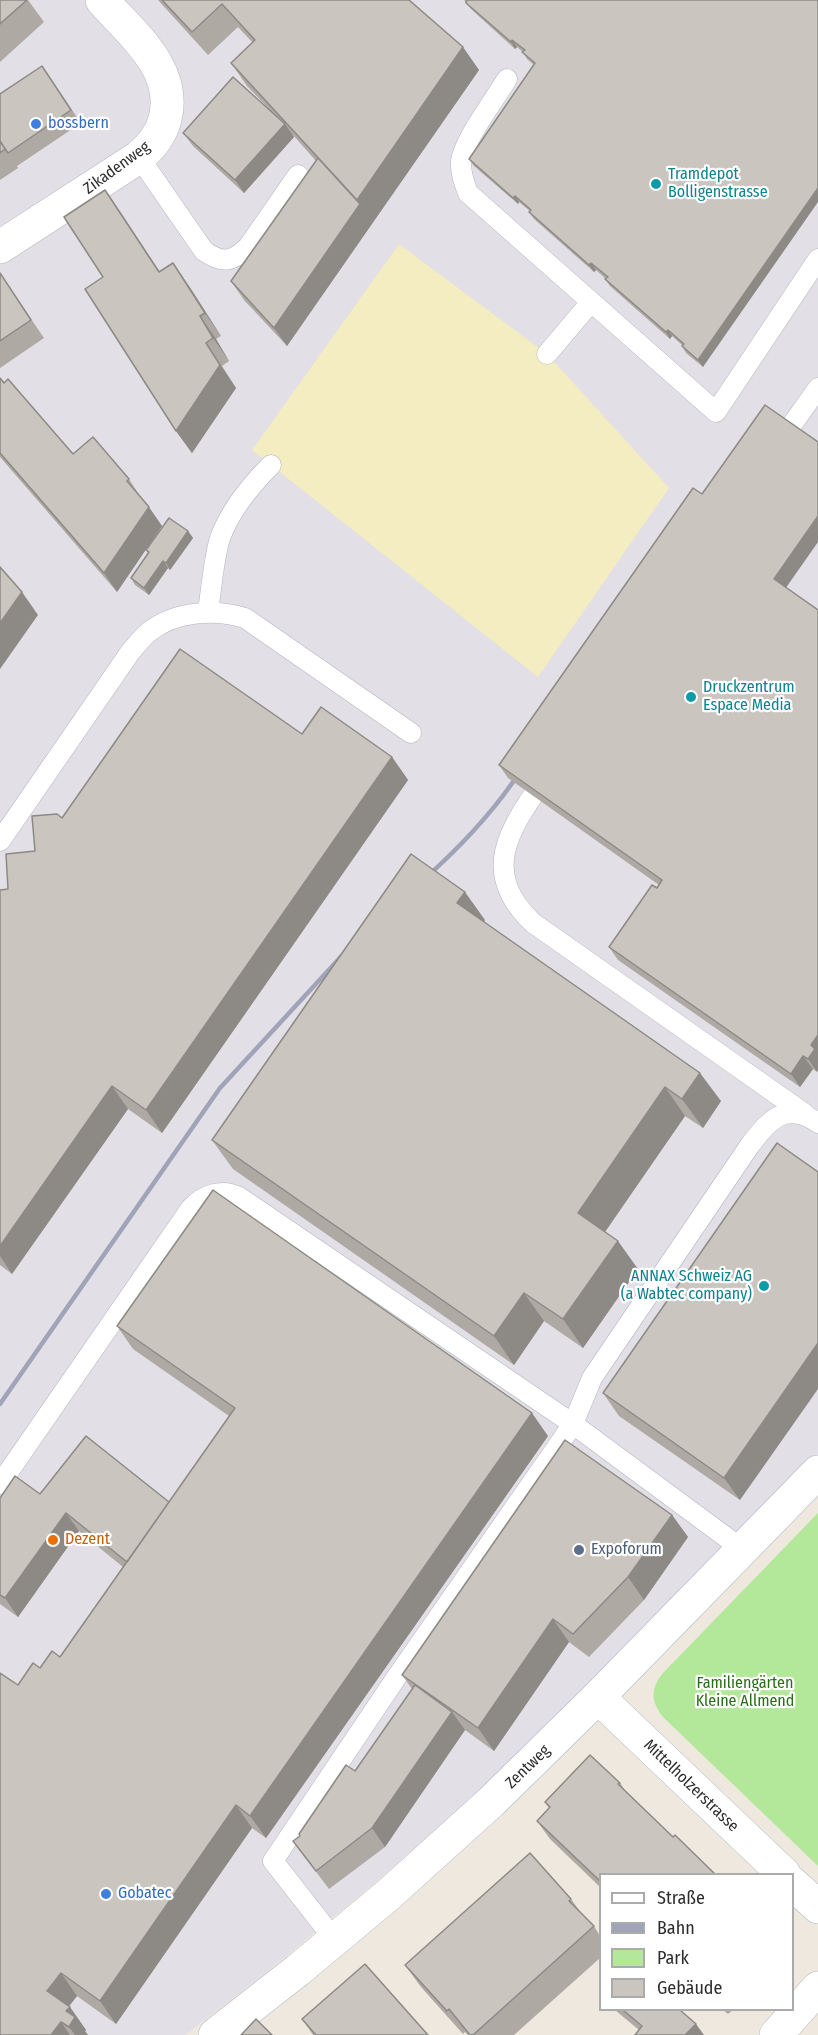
<!DOCTYPE html>
<html>
<head>
<meta charset="utf-8">
<style>
	body { margin:0 }
	#map { position:relative; width:818px; height:2035px; overflow:hidden; background:#efe8df; font-family:"Fira Sans Condensed",sans-serif }
	canvas { display:block }
	.legend { position:absolute; left:599px; top:1873px; width:195px; height:138px; box-sizing:border-box; background:#fff; border:2px solid #ababab; margin:0; padding:8px 10px; list-style:none; font-size:18px; color:#2d2d2d }
	.legend li { display:flex; align-items:center; gap:12px; height:30px }
	.legend b { width:30px; border:2px solid #ababab }
</style>
</head>
<body>
<div id="map">
<canvas width="818" height="2035"></canvas>
<ul class="legend">
<li><b style="height:8px;background:#fff"></b>Straße</li>
<li><b style="height:8px;background:#a1a4b8"></b>Bahn</li>
<li><b style="height:16px;background:#b3e799"></b>Park</li>
<li><b style="height:16px;background:#cac5be"></b>Gebäude</li>
</ul>
</div>
<script>
const c = document.querySelector('canvas').getContext('2d');
c.lineJoin = 'round';
function fill(path, color) {
  c.fillStyle = color;
  c.fill(path, 'evenodd');
}
function stroke(path, color, width, dash) {
  c.strokeStyle = color;
  c.lineWidth = width;
  c.lineCap = dash ? 'butt' : 'round';
  c.setLineDash(dash || []);
  c.stroke(path);
}
function label(font, color, halo, rows, align = 'center') {
  c.font = font + ' "Fira Sans Condensed",sans-serif';
  c.lineWidth = 4.5;
  c.setLineDash([]);
  c.textBaseline = 'middle';
  c.strokeStyle = halo;
  c.fillStyle = color;
  for (const [text, x, y, turn = 0] of rows) {
    c.save();
    c.translate(x, y);
    c.rotate((+turn || 0) * Math.PI / 180);
    c.textAlign = isNaN(turn) ? turn : align;
    if (halo) c.strokeText(text, 0, 0);
    c.fillText(text, 0, 0);
    c.restore();
  }
}
fill(new Path2D(`
	M0,0H818V1463L479,1791L377,1881L259,1978L185,2035H0Z`), '#e2dfe7');
fill(new Path2D(`
	M818,1513V1866L664,1718C651,1703 650,1690 662,1674Z`), '#b3e799');
fill(new Path2D(`
	M399,244L547,354L669,488L538,677L252,450Z`), '#f4edc1');
const lane = new Path2D(`
	M507,79C495,99 464,140 461,161C460,172 464,182 468,193L716,412L818,259
	M139,157L204,251C223,264 232,262 248,247L298,175
	M547,354L591,302
	M777,446L818,388
	M208,612C211,591 214,557 220,538C230,511 251,485 271,465
	M547,775C512,826 477,870 533,923L805,1114
	M0,841L131,651C137,645 143,636 150,631C176,611 215,609 245,618L411,733
	M0,1484L191,1208C204,1195 221,1188 239,1197L573,1424L742,1549
	M334,1939L273,1861L396,1678L573,1424L592,1378L748,1148C767,1121 786,1100 818,1123`);
const street = new Path2D(`
	M0,247L139,157C151,147 161,135 165,119C178,69 131,33 102,0
	M598,1697L784,1874
	M792,1883L818,1907
	M215,2035L298,1970L388,1895L491,1802L598,1697L818,1472
	M776,2035L818,1988`);
stroke(lane, '#b3b5c1', 21);
stroke(street, '#b3b5c1', 34);
stroke(lane, '#fff', 20);
stroke(street, '#fff', 33);
stroke(new Path2D(`
	M422,881C456,851 487,819 513,782
	M0,1404L220,1088L349,948`), '#a1a4b8', 4.5);
fill(new Path2D(`
	M0,0H28L44,22L0,62Z
	M158,0H409L479,70L287,346L244,300L231,281L316,161L293,135L294,137L244,193L193,146L183,133L272,112L247,86L231,63L253,43L238,27L208,55Z
	M464,0H818L703,367L686,353L682,346V345L672,336L670,339L610,286L605,279H606L596,270L594,272L534,219L529,212L530,211L519,202L518,204L474,166L469,159L534,65L527,59L523,52L517,47L515,49L471,9Z
	M42,66L81,123L17,166L18,168L0,180V94Z
	M105,190L159,272L189,286L221,336L216,339L229,361L222,366L236,388L192,453L176,431L103,277Z
	M0,273L44,338L0,368Z
	M0,378L73,454L129,479L141,498L162,526L117,592L0,457Z
	M188,531L193,538L170,570L168,568L149,595L135,585L131,578L148,553L146,550Z
	M786,588L817,1072L813,1069L800,1087L618,960L609,947L659,885L508,778L499,765Z
	M302,734L392,757L408,780L162,1133L128,1109L12,1274L0,1265V890L8,889L35,851L62,818Z
	M485,920L484,922L721,1101L703,1128L685,1116L605,1232L638,1269L583,1348L544,1321L514,1365L233,1169L212,1140Z
	M818,1172L740,1500L619,1416L603,1393Z
	M117,1326L548,1436L266,1838L252,1828L116,2024L77,1996L69,2006L86,2030L85,2031L88,2035H0L18,1685L40,1668L60,1657L123,1567L79,1531L18,1617L0,1604V1498L40,1494L169,1502L229,1416L133,1349Z
	M672,1515L688,1537L644,1600L589,1657L569,1642L494,1751L465,1730L385,1847L329,1889L293,1841L300,1836L355,1771L412,1689L402,1675Z
	M620,1783L626,1792L673,1837L716,1875H600V1887L550,1839L537,1821L549,1808L545,1802Z
	M571,1899L582,1914L594,1926L600,1936V1958L514,2035H468L465,2032L463,2034L421,1987L405,1965Z
	M615,2010H680L639,2030Z
	M723,2010H733L728,2014Z
	M302,2019L428,2035H313Z`), '#aea9a3');
fill(new Path2D(`
	M512,40L517,47L515,49L511,42Z
	M463,47L479,70L287,346L274,328L360,204L357,200Z
	M285,124L294,137L244,193L235,180Z
	M818,188V202L703,367L698,360Z
	M105,190L121,213L175,295L159,272Z
	M515,196L519,202L518,204L513,198Z
	M173,263L189,286L221,336L205,313Z
	M591,263L596,270L594,272L589,265Z
	M200,316L216,339L229,361L213,338Z
	M668,330L672,336L670,339L666,332Z
	M206,343L236,388L192,453L176,431Z
	M149,507L162,526L117,592L104,573Z
	M818,516V542L783,592L774,579Z
	M188,531L193,538L170,570L166,563Z
	M163,561L168,568L149,595L144,588Z
	M22,592L38,615L0,669V623Z
	M392,757L408,780L162,1133L146,1110Z
	M465,892L485,920L477,932L457,903Z
	M818,1035V1070L817,1072L808,1059L811,1045Z
	M803,1056L813,1069L800,1087L791,1074Z
	M700,1073L721,1101L703,1128L682,1099Z
	M112,1086L128,1109L12,1274L0,1256V1246Z
	M665,1087L685,1116L598,1242L578,1213Z
	M618,1241L638,1269L583,1348L563,1319Z
	M524,1293L544,1321L514,1365L494,1336Z
	M818,1343V1389L740,1500L724,1478Z
	M532,1413L548,1436L266,1838L250,1816Z
	M66,1513L79,1531L18,1617L5,1598Z
	M672,1515L688,1537L644,1600L628,1577Z
	M553,1619L569,1642L494,1751L478,1728Z
	M452,1712L465,1730L385,1847L372,1828Z
	M236,1805L252,1828L116,2024L100,2001Z
	M61,1973L77,1996L63,2014L47,1991Z
	M70,2007L86,2030L85,2031L88,2035H75L69,2027L66,2011Z
	M61,2022L70,2035H51Z
	M696,2024L704,2035H685Z`), '#8d8a85');
const building = new Path2D(`
	M0,0H27L0,24Z
	M162,0H409L463,47L357,200L231,63L255,40L222,4L192,32Z
	M467,0H818V188L698,360L682,346L684,344L668,330L666,332L605,279L608,277L591,263L589,265L529,212L531,210L515,196L513,198L469,159L535,63L522,52L525,50L512,40L511,42L466,3Z
	M42,66L71,110L8,153L0,141V94Z
	M233,77L285,124L235,180L183,133Z
	M0,141L5,149L0,153Z
	M318,158L360,204L274,328L231,281Z
	M105,190L159,272L173,263L205,313L200,316L213,338L206,343L220,365L176,431L85,289L103,277L64,217Z
	M0,273L31,320L0,341Z
	M0,378L4,383L8,379L73,454L93,437L129,479L127,481L149,507L104,573L0,453Z
	M765,405L818,442V516L774,579L818,610V1035L811,1045L815,1049L808,1059L803,1056L791,1074L609,947L652,885L657,888L662,880L499,765L693,488L702,494Z
	M169,518L188,531L166,563L163,561L144,588L131,578L149,552L146,550Z
	M0,567L22,592L0,623Z
	M180,649L302,734L321,707L392,757L146,1110L112,1086L0,1246V890L8,889L6,854L35,851L32,816L57,814L62,818Z
	M411,854L465,892L457,903L700,1073L682,1099L665,1087L578,1213L618,1241L563,1319L524,1293L494,1336L212,1140Z
	M777,1143L818,1172V1343L724,1478L603,1393Z
	M213,1190L532,1413L250,1816L236,1805L100,2001L61,1973L47,1991L70,2007L66,2011L75,2017L69,2027L61,2022L51,2035H0V1673L18,1685L33,1663L40,1668L52,1651L60,1657L235,1408L117,1326Z
	M86,1436L169,1502L127,1562L66,1513L5,1598L0,1595V1498L15,1476L40,1494Z
	M565,1440L672,1515L628,1577L573,1634L553,1619L478,1728L402,1675Z
	M415,1685L452,1712L372,1828L316,1871L293,1841L300,1836L299,1834L346,1765L355,1771Z
	M590,1755L620,1783L618,1784L673,1837L675,1835L716,1875H600V1881L537,1821L550,1807L545,1802Z
	M530,1853L571,1899L569,1901L594,1926L473,2035H470L449,2009L447,2011L405,1965Z
	M365,1964L428,2035H316L302,2019Z
	M623,2010H680L696,2024L685,2035H635L642,2026Z
	M256,2019L272,2035H241Z`);
fill(building, '#cac5be');
stroke(building, '#8d8a85', 1.5);
for (const [x, y, r, color] of [
	[36,124,6,"#3f7fe0"],
	[656,184,6,"#0f9aa8"],
	[691,697,6,"#0f9aa8"],
	[764,1286,6,"#0f9aa8"],
	[53,1540,6,"#e8710a"],
	[579,1550,6,"#5c6f8a"],
	[106,1894,6,"#3f7fe0"]
]) {
  const dot = new Path2D();
  dot.arc(x, y, r, 0, 2 * Math.PI);
  c.fillStyle = color;
  c.fill(dot);
  stroke(dot, '#fff', 2);
}
label('16px', '#366cbe', '#fff', [
	["bossbern",48,124],
	["Gobatec",118,1894]
], 'left');
label('16px', '#2d2d2d', '#fff', [
	["Zikadenweg",117,168,-36],
	["Zentweg",528,1767,-44],
	["Mittelholzerstrasse",691,1786,44]
]);
label('16px', '#0d838f', '#fff', [
	["Tramdepot",668,175],
	["Bolligenstrasse",668,193],
	["Druckzentrum",703,688],
	["Espace Media",703,706],
	["ANNAX Schweiz AG",752,1277,"right"],
	["(a Wabtec company)",752,1295,"right"]
], 'left');
label('16px', '#c56008', '#fff', [
	["Dezent",65,1540]
], 'left');
label('16px', '#4e5e75', '#fff', [
	["Expoforum",591,1550]
], 'left');
label('16px', '#296f17', '#fff', [
	["Familiengärten",745,1684],
	["Kleine Allmend",745,1702]
]);
</script>
</body>
</html>
